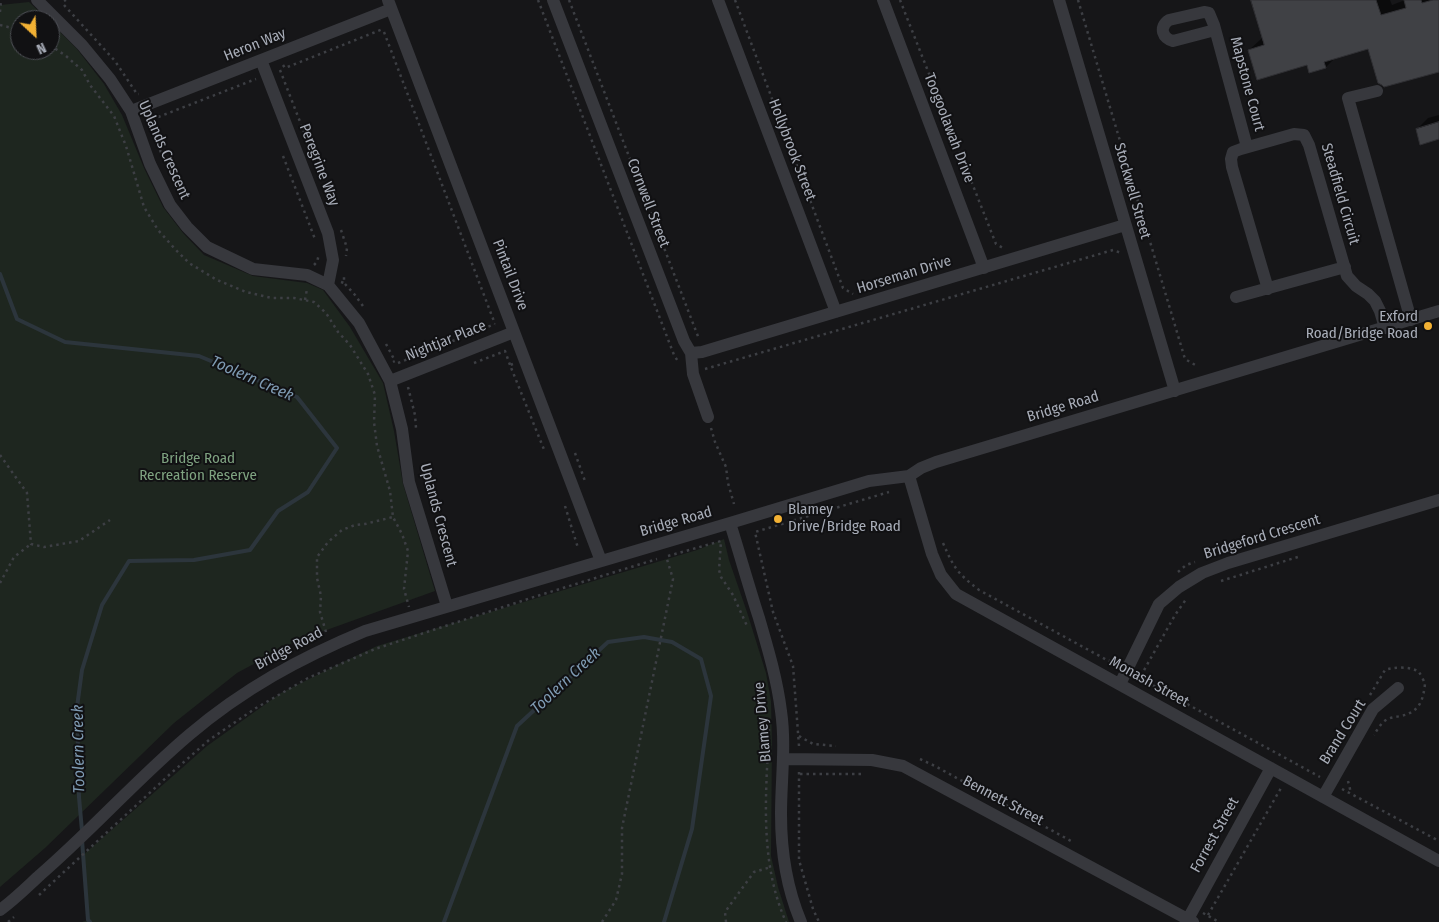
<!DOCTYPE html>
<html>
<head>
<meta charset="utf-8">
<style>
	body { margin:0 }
	#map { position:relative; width:1439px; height:922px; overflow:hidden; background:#161618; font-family:"Fira Sans Condensed",sans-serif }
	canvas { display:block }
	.north { position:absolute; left:10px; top:10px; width:50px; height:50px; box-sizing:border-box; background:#111113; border:1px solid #4d4f55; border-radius:50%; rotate:155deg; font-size:14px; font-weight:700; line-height:20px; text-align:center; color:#a8adb8 }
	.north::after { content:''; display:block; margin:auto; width:18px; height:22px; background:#f2b134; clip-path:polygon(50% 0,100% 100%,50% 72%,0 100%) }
</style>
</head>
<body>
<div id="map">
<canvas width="1439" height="922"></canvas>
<div class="north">N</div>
</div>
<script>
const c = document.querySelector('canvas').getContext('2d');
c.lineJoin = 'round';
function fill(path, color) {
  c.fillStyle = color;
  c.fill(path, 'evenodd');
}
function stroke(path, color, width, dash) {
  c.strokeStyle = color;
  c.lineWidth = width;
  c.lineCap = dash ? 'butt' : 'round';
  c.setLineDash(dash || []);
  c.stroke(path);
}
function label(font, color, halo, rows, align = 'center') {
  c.font = font + ' "Fira Sans Condensed",sans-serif';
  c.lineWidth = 4;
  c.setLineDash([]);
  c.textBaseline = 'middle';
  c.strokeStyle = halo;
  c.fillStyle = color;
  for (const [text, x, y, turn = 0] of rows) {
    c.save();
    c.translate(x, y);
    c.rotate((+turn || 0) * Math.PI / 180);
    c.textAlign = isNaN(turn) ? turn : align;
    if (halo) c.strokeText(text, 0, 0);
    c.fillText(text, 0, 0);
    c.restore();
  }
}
fill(new Path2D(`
	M29,2L48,20H20V50H50V22L77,49L104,84L122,115L144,168L163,207L183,233L204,255L253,276L307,283L323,290L350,327L383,383L394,431L403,484L435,591L296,641L237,673L174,723L45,848L0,887V5Z
	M724,539L729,560L747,612L766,673L771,701L772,743L771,856L778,887L789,922H82L88,920L83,855L207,746L281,693L341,663L377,646L697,550Z`), '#1e261f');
fill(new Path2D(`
	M1253,0H1390L1392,5L1405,0H1439V70L1369,48L1335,58L1326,67L1249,50L1261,39L1263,38Z
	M1439,115V138L1417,129L1428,118Z`), '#0007');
stroke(new Path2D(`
	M0,274L17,319L65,342L199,356L297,397L337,448L308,492L278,511L250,550L194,560L129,561L102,605L82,670L77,707L79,797L82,831
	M82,840L88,920L90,922
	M444,922L517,726L608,642L644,637L672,642L701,659L711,696L692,829L664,922`), '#2c353c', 4);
const building = new Path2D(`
	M1251,0H1376L1381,15L1406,8L1404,0H1421L1422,3L1433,0H1439V72L1384,87L1382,85L1378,83L1368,49L1324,62L1326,68L1309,73L1307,65L1257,80L1248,50L1264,45Z
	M1439,122V139L1420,145L1416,129Z`);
fill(building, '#404145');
stroke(building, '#303034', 1);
stroke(new Path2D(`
	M538,0L674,355L679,363
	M569,0L699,339
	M735,0L843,288L853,294
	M900,0L996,244L1003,248
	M1078,0L1185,359L1197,366
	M64,1L66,0
	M64,5L115,61L137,94H139
	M0,12L1,0
	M0,25L20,30
	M384,32L495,324
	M50,45L66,56L82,70L90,85L114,116L126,146L144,207L158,230L175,249L189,263L217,280L246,292L272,298H294L314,302L326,313L338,332L350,345L368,374L375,395L374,422L377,446L390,491L393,517L402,534L408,551L404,589L409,607
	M283,65L285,68L383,29
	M280,70L304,132
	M148,119V121L256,79
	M160,150L164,161
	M283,156L315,239
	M341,230L347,248L346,256
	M314,265L317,262L319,254
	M341,282L344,283V274
	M345,284L355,295L365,309
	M305,300L307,289
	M386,344L395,361L393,362
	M398,363L495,324
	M474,363L505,351L510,365
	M513,364L510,365L545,452
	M705,369L1113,250L1121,253
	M408,387L415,415L416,428
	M711,428L715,442L726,467L728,483L734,504
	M575,453L585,481
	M0,455L27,493L31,544L44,547L79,541L110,520
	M565,506L578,548
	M943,543C954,568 957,573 979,590L1116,665
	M668,556L721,541L719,570L721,577L733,595L747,626
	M1178,572L1186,565L1195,562
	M1221,581L1301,556
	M0,583L14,557L31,544
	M326,632L320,612L321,596L317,578V557L328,542L342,530L355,525L365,524L393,517
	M1109,661L1119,658
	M1136,676L1320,777
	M1147,682L1143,672L1175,615L1187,598
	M1370,695L1385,670C1393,667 1411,666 1419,672C1421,675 1424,681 1425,684C1423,700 1420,712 1401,716C1396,717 1391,717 1386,720C1381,723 1377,730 1374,735
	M769,729C766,793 759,862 786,922
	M799,736L813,744L836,746
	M799,746L793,666L773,612L755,532L889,492
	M920,759L935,766L1071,841
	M799,772V860L813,909L819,922
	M800,774H862
	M1348,781L1351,793
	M1342,789L1439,841
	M39,895L169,775L209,740L256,708L308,678L375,649L537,596L657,559
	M1203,913L1219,922
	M1208,915L1281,788
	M8,922L14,917
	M602,922L616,900L622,874V828L673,579L666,556
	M726,922L725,912L754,872L771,867`), '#3d3f44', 2.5, [2.5, 4]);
stroke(new Path2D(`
	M37,0L82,45L110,79L131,111L150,164L170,205L187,227L207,247L253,269L307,275L328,285L359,323L390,381L402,429L409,482L447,606
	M388,0L601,561
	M553,0L684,341L691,353L693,374L708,417
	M718,0L836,312
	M883,0L984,268
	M1059,0L1175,391
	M1215,30L1173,41C1163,39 1158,27 1169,20L1204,12L1209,13L1214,25L1247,147
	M261,60L328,233L333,260L328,285
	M1377,91L1348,98L1411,320
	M131,111L391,9
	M1268,289L1232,167L1231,159L1233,152L1241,149L1294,134L1304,135L1309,145L1347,276L1356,286L1368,294L1375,301L1380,311L1385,328
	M1236,297L1345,267
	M691,353L702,352L1125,225
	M390,381L514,332
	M909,476L932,554L941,575L956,594L1439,861
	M730,523C740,555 749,587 759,618C768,649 777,679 781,711C786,745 781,780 781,814C781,850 787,889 801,922
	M1120,684L1159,604L1179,587L1202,573L1228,563L1439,500
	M783,759L872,760L903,766L1193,922
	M1323,797L1373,709L1398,688
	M0,910C14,900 27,887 40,875C92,830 137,779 189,735C243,689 300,658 365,631L730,523L869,481L909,476L921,468L936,462L1439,311
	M1188,919L1271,768`), '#37383d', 12);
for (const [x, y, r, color] of [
	[1428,326,5,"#f2b134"],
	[778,519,5,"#f2b134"]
]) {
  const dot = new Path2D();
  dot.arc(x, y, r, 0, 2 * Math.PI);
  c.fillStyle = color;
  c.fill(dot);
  stroke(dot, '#111113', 2);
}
label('15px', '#a8adb8', '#111113', [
	["Heron Way",255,45,-22],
	["Mapstone Court",1247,84,75],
	["Toogoolawah Drive",949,128,69],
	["Uplands Crescent",164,150,66],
	["Hollybrook Street",792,150,69],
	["Peregrine Way",319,165,69],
	["Stockwell Street",1132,191,74],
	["Steadfield Circuit",1340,194,74],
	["Cornwell Street",648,203,69],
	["Pintail Drive",510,275,69],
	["Horseman Drive",904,275,-17],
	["Nightjar Place",446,341,-22],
	["Bridge Road",1063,407,-17],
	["Uplands Crescent",438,515,75],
	["Bridge Road",676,522,-16],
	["Bridgeford Crescent",1262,537,-17],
	["Bridge Road",289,649,-28],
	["Monash Street",1149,682,29],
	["Blamey Drive",763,722,-95],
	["Brand Court",1343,732,-58],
	["Bennett Street",1003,801,28],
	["Forrest Street",1215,835,-61]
]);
label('15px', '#a8adb8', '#111113', [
	["Exford",1418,317],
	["Road/Bridge Road",1418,334],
	["Blamey",788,510,"left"],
	["Drive/Bridge Road",788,527,"left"]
], 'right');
label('15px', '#7fa381', '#111113', [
	["Bridge Road",198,459],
	["Recreation Reserve",198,476]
]);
label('italic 16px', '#7f9bb3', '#111113', [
	["Toolern Creek",252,379,24],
	["Toolern Creek",566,681,-43],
	["Toolern Creek",79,749,-91]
]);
</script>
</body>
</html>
